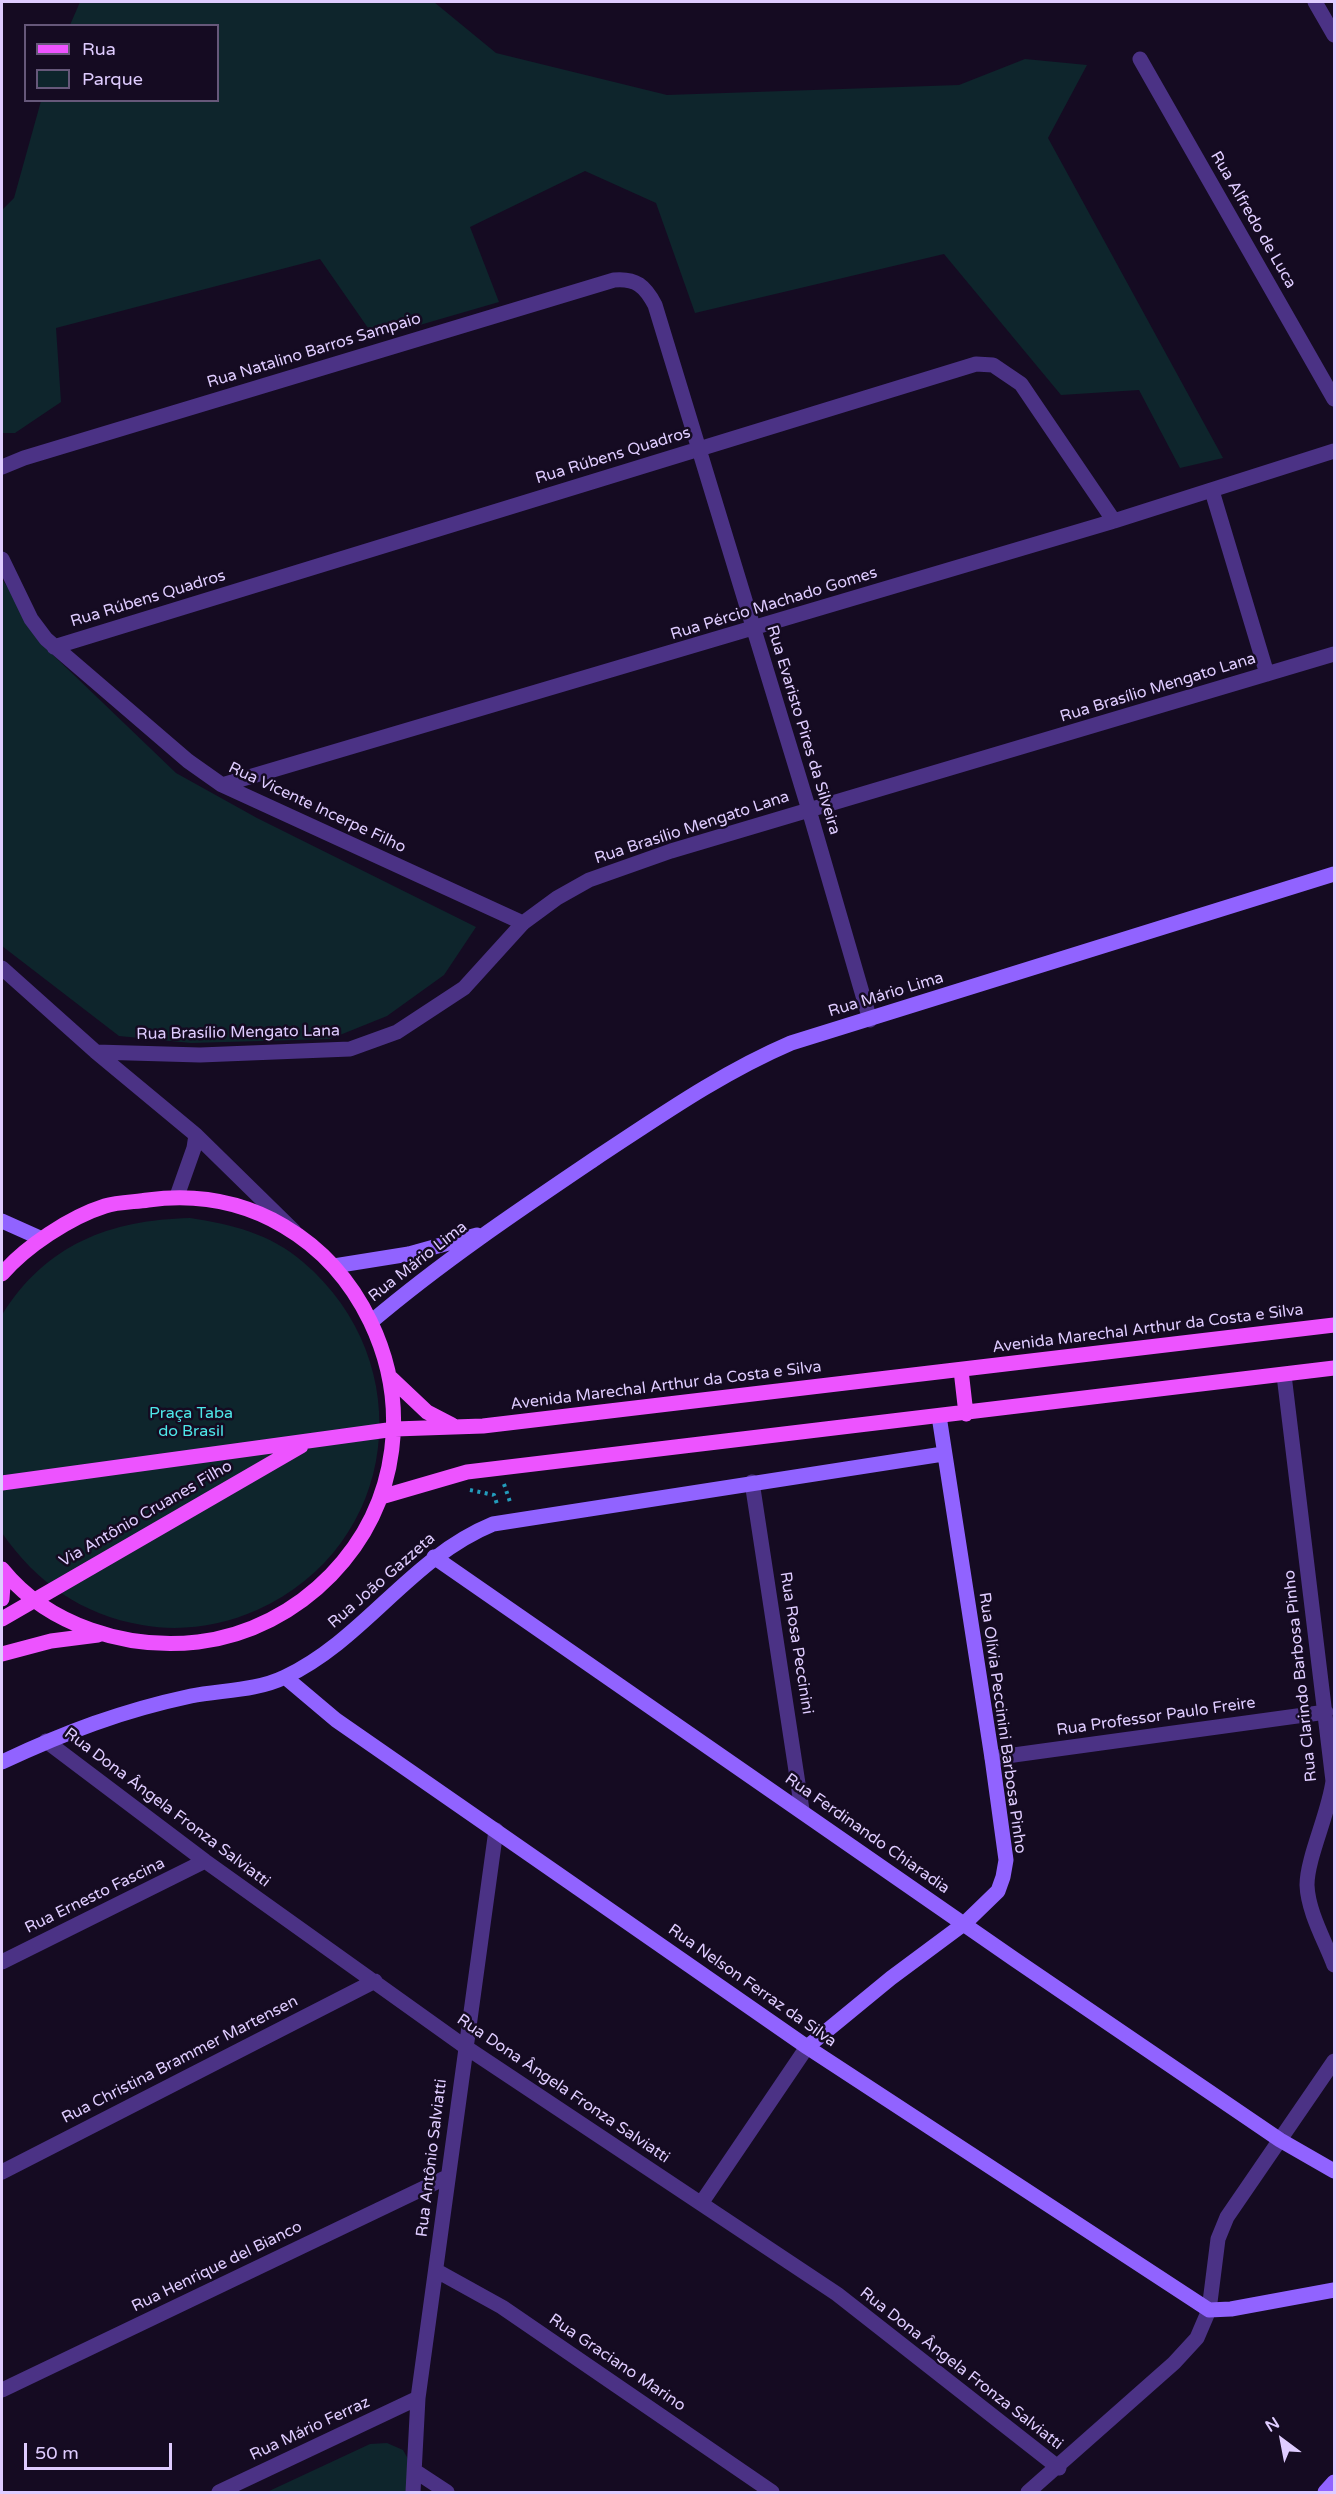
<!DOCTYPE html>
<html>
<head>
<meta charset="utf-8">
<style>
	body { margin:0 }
	#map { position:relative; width:1336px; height:2494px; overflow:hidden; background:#150b22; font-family:"Varela Round",sans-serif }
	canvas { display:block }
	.frame { position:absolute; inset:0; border:3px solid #dfccff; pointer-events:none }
	.legend { position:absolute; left:24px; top:24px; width:195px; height:78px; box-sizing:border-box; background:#150b22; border:2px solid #66587a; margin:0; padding:8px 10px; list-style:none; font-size:18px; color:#dfccff }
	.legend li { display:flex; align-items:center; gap:12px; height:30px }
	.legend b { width:30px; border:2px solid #66587a }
	.north { position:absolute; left:1252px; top:2410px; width:60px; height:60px; -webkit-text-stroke:4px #150b22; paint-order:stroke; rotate:328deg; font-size:16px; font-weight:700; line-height:24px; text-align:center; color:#dfccff }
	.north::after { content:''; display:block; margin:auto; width:21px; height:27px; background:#dfccff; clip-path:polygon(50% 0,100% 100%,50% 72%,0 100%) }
	.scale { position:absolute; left:24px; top:2443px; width:148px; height:27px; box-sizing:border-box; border:3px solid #dfccff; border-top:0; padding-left:8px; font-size:18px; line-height:21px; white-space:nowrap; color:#dfccff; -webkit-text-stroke:4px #150b22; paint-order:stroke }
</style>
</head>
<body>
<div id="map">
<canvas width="1336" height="2494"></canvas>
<div class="frame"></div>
<ul class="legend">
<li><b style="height:8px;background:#ed53ff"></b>Rua</li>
<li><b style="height:16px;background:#0e252c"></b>Parque</li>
</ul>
<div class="north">N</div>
<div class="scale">50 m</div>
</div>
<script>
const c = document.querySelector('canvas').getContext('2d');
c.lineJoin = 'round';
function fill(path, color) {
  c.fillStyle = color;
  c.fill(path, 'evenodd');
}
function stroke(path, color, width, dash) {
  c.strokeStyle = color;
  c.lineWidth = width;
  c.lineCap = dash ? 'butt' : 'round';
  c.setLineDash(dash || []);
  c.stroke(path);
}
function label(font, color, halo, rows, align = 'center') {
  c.font = font + ' "Varela Round",sans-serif';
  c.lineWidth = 5;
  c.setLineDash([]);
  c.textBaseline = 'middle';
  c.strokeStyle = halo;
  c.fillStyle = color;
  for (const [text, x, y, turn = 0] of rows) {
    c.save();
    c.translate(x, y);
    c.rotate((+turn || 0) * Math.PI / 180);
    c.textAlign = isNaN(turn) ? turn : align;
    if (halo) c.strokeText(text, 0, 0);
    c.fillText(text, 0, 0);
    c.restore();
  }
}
fill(new Path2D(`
	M80,2H434L496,53L667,95L959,85L1025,59L1087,65L1048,138L1223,458L1180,468L1139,390L1061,395L944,254L695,313L656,203L585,171L470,227L499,302L375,338L320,259L56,328L61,402L15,433H2V210L14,198L41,101L218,100V26L70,25Z
	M2,579L51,653L176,773L257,818L476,927L444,975L387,1016L330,1039L191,1043L119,1036L2,946Z
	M190,1218C231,1224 271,1234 303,1262C421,1362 400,1546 257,1610C221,1626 181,1632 142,1625C82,1615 36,1582 2,1533V1315C46,1244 110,1220 190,1218Z
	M387,2443L403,2450L412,2466L410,2492H267L370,2444Z`), '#0e252c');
stroke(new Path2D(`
	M504,1484L511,1505
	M470,1490L494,1495L498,1507`), '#239cbc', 4, [3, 4.5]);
stroke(new Path2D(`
	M1315,2L1334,35
	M1140,59L1334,399
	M2,467L24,458L614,280C636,278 645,286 655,305L809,810L870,1020
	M1212,491L1267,674
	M2,559L31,619L46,639L188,761L222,785L523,923
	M54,647L976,364L993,365L1021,384L1114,521
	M222,785L1114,521L1334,451
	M2,968L96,1052L196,1135L294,1231
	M96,1052L200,1055L350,1049L397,1032L464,988L523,923L557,898L589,880L671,851L1334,654
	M177,1196L194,1148L196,1135
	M1284,1375L1333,1781C1329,1813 1307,1858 1307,1885C1308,1912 1325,1941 1334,1965
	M752,1482L802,1810
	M46,1741L205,1861L464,2046L837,2294L1059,2468
	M992,1758L1326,1712
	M2,1962L205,1861
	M2,2172L375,1981
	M702,2202L807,2047
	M437,2271L502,2307L772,2492
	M2,2390L447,2177
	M415,2471L447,2492
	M219,2492L418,2398
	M413,2492L418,2398L496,1830
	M1028,2492L1174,2363L1197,2338L1209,2310L1218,2239L1227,2217L1334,2061`), '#4b3285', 15);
stroke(new Path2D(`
	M2,1221L40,1238
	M334,1266L409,1254L477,1235
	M372,1321C443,1261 519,1210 596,1158C660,1116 721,1073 791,1043L1334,874
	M434,1557L1014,1959L1280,2140L1334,2171
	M285,1677L336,1720L807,2047L1209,2310L1231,2309L1334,2290
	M2,1762C66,1732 121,1711 191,1696C222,1690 256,1691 285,1677C365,1639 410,1558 493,1524L943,1454
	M807,2047L891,1978L965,1923L998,1891L1003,1877L1006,1860L992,1758L939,1416
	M1325,2492L1334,2482`), '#9163ff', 15);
stroke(new Path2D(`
	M2,1274C25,1247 70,1217 105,1206C118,1202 135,1202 148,1200C354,1172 474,1427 331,1575C296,1611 249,1636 198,1642C127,1650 48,1626 2,1569
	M961,1370L966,1414
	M391,1378L427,1412L452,1425
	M2,1483L395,1429L483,1426L1334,1325
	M381,1497L467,1472L1334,1368
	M2,1599L4,1572
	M2,1619L301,1446
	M2,1654L51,1641L98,1635`), '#ed53ff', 15);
label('16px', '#dfccff', '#150b22', [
	["Rua Alfredo de Luca",1253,220,60],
	["Rua Natalino Barros Sampaio",314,351,-17],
	["Rua Rúbens Quadros",613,456,-17],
	["Rua Rúbens Quadros",148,599,-17],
	["Rua Pércio Machado Gomes",774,604,-17],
	["Rua Brasílio Mengato Lana",1158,688,-17],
	["Rua Evaristo Pires da Silveira",803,730,73],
	["Rua Vicente Incerpe Filho",317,808,25],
	["Rua Brasílio Mengato Lana",692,828,-18],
	["Rua Mário Lima",886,995,-17],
	["Rua Brasílio Mengato Lana",238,1033,-1],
	["Rua Mário Lima",418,1262,-38],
	["Avenida Marechal Arthur da Costa e Silva",1148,1329,-7],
	["Avenida Marechal Arthur da Costa e Silva",666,1386,-7],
	["Via Antônio Cruanes Filho",146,1514,-30],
	["Rua João Gazzeta",382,1581,-41],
	["Rua Rosa Peccinini",796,1643,81],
	["Rua Clarindo Barbosa Pinho",1301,1676,-96],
	["Rua Professor Paulo Freire",1156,1717,-8],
	["Rua Olívia Peccinini Barbosa Pinho",1002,1723,82],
	["Rua Dona Ângela Fronza Salviatti",167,1808,37],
	["Rua Ferdinando Chiaradia",867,1834,35],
	["Rua Ernesto Fascina",95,1896,-26],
	["Rua Nelson Ferraz da Silva",752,1986,35],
	["Rua Christina Brammer Martensen",180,2060,-27],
	["Rua Dona Ângela Fronza Salviatti",563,2089,34],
	["Rua Antônio Salviatti",432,2158,-83],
	["Rua Henrique del Bianco",217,2267,-26],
	["Rua Graciano Marino",617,2363,34],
	["Rua Dona Ângela Fronza Salviatti",961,2369,38],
	["Rua Mário Ferraz",310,2429,-25]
]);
label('16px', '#4ee7e9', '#150b22', [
	["Praça Taba",191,1414],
	["do Brasil",191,1432]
]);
</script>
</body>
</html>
